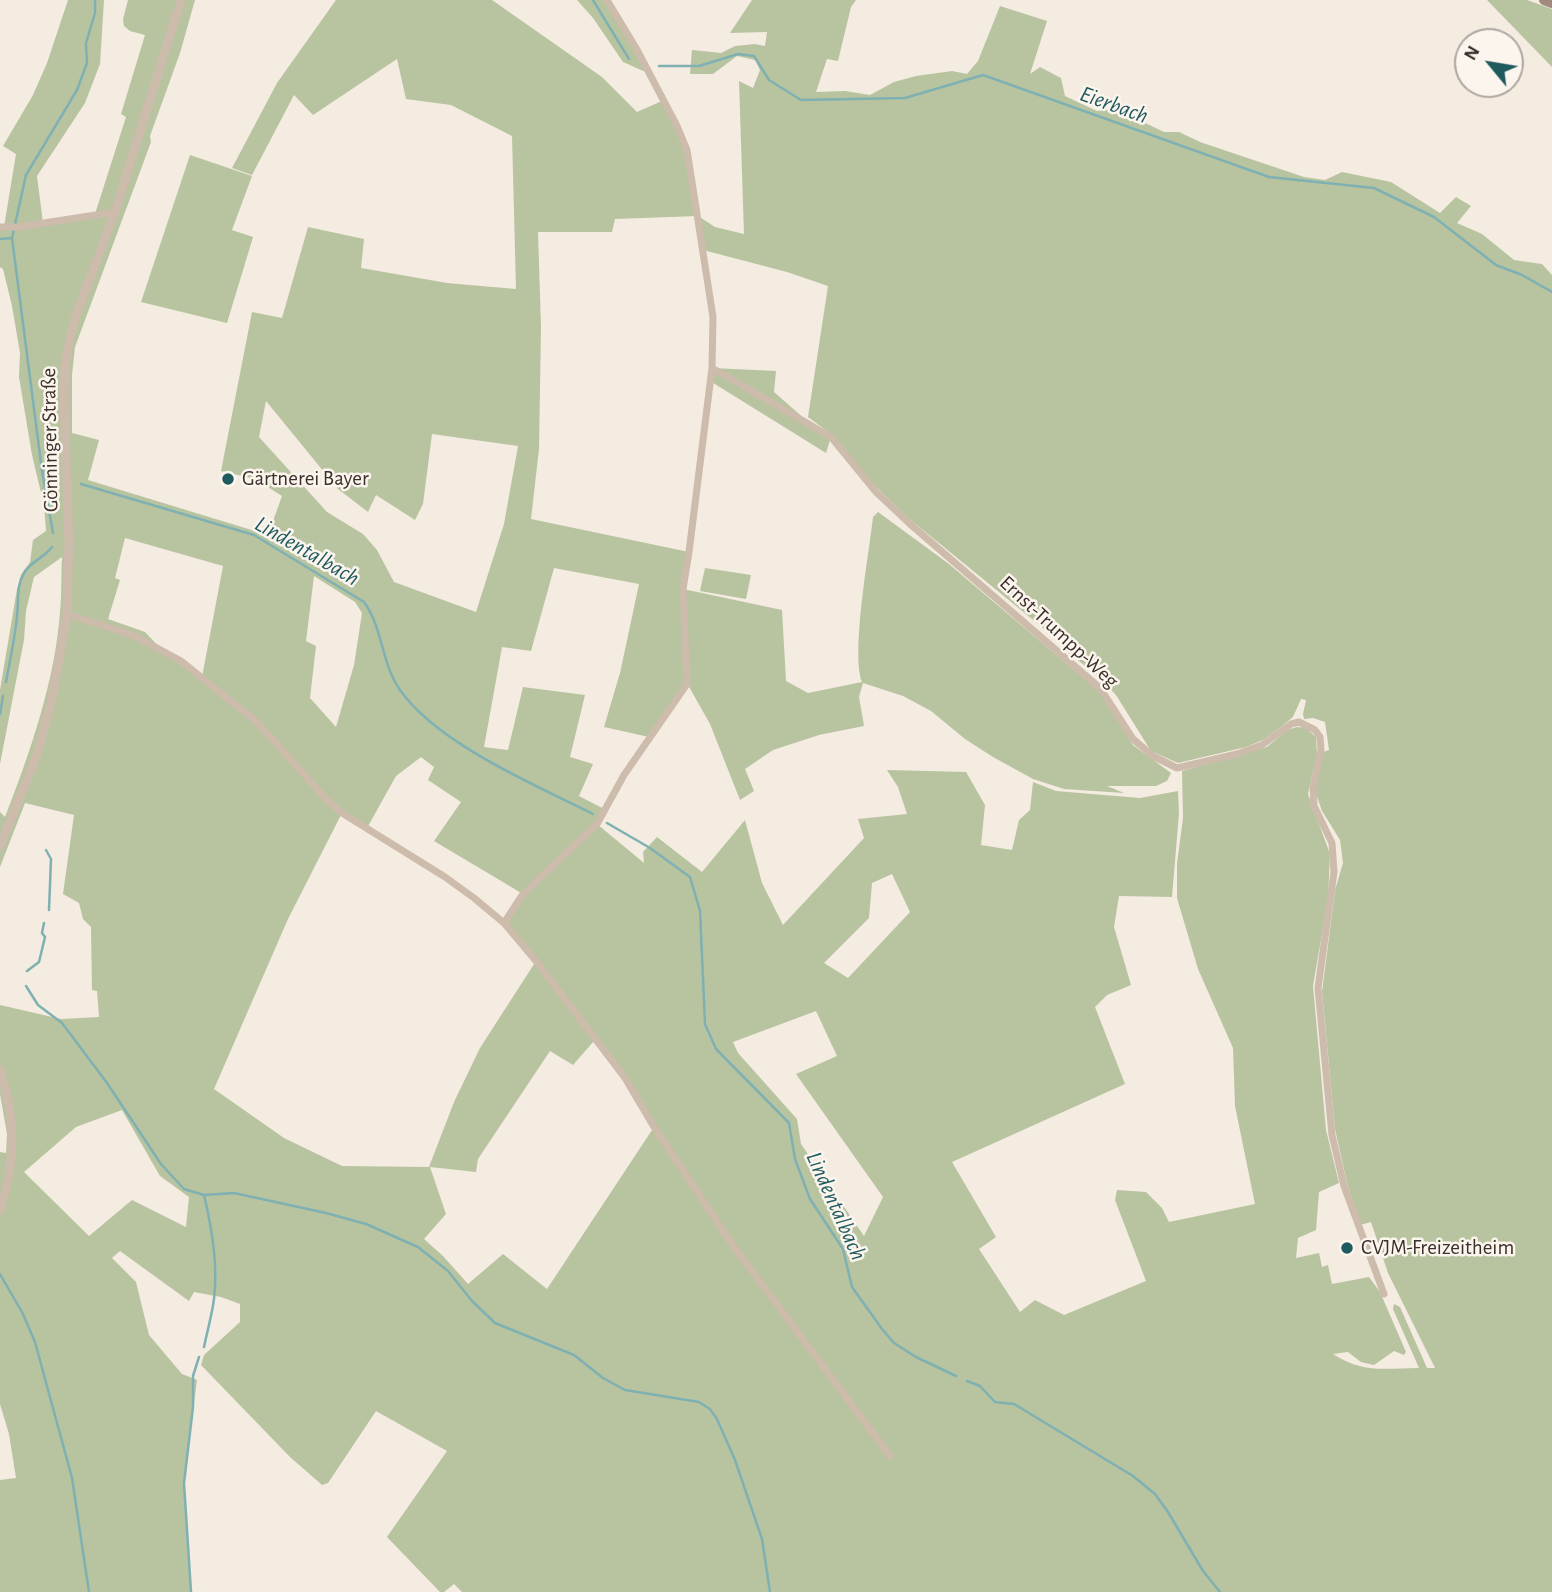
<!DOCTYPE html>
<html>
<head>
<meta charset="utf-8">
<style>
	body { margin:0 }
	#map { position:relative; width:1552px; height:1592px; overflow:hidden; background:#f4ebe1; font-family:"Alegreya Sans",sans-serif }
	canvas { display:block }
	.north { position:absolute; left:1454px; top:28px; width:70px; height:70px; box-sizing:border-box; background:#fbf5ee; border:2px solid #aea6a0; border-radius:50%; rotate:300deg; font-size:19px; font-weight:700; line-height:28px; text-align:center; color:#3b302b }
	.north::after { content:''; display:block; margin:auto; width:24px; height:32px; background:#1f5a5e; clip-path:polygon(50% 0,100% 100%,50% 72%,0 100%) }
</style>
</head>
<body>
<div id="map">
<canvas width="1552" height="1592"></canvas>
<div class="north">N</div>
</div>
<script>
const c = document.querySelector('canvas').getContext('2d');
c.lineJoin = 'round';
function fill(path, color) {
  c.fillStyle = color;
  c.fill(path, 'evenodd');
}
function stroke(path, color, width, dash) {
  c.strokeStyle = color;
  c.lineWidth = width;
  c.lineCap = dash ? 'butt' : 'round';
  c.setLineDash(dash || []);
  c.stroke(path);
}
function label(font, color, halo, rows, align = 'center') {
  c.font = font + ' "Alegreya Sans",sans-serif';
  c.lineWidth = 5;
  c.setLineDash([]);
  c.textBaseline = 'middle';
  c.strokeStyle = halo;
  c.fillStyle = color;
  for (const [text, x, y, turn = 0] of rows) {
    c.save();
    c.translate(x, y);
    c.rotate((+turn || 0) * Math.PI / 180);
    c.textAlign = isNaN(turn) ? turn : align;
    if (halo) c.strokeText(text, 0, 0);
    c.fillText(text, 0, 0);
    c.restore();
  }
}
fill(new Path2D(`
	M68,0H104L100,64L85,103L37,176L43,223L95,214L126,117L121,114L145,35L130,31L124,26L123,19L128,0H195L180,53L150,136L151,142L75,347L72,375V433L99,440L88,480L268,535L282,496L255,479L221,471L252,312L282,318L308,227L364,239L361,268L447,283L516,289L512,136L451,105L406,99L397,59L313,115L294,95L252,175L232,168L277,83L336,0H492L602,77L637,112L662,101L687,150L698,216L715,227L744,234L739,81L753,88L760,70L755,60L737,56L713,74H690L692,50L721,53L735,46L755,44L765,46L767,32L730,33L752,0H856L851,7L838,61L827,59L816,92L845,91L870,95L894,82L916,76L952,71L967,74L978,61L1000,6L1047,21L1030,74L1040,67L1061,78L1065,96L1097,111L1116,109L1164,132H1179L1200,142L1304,177L1325,180L1342,172L1391,182L1440,213L1456,197L1471,206L1457,223L1482,234L1514,260L1542,264L1552,275V1592H462L454,1584L444,1592H440L387,1537L447,1451L376,1411L328,1483L322,1485L290,1457L201,1365L204,1355L240,1322V1304L221,1297L194,1292L189,1301L120,1251L112,1258L136,1282L149,1335L182,1374L197,1380L184,1483L191,1592H0V1480L16,1478L9,1434L0,1404V1152L6,1153L7,1134L0,1094V1005L61,1019L99,1017L97,991L92,990L91,927L83,919L79,903L63,894L74,815L25,803L0,867V812L5,817C30,753 55,681 60,612C62,594 61,575 62,557L34,577L26,611L24,640L0,764V690L17,589L21,575L30,562L33,540L46,531L44,505L32,455L19,377L20,353L12,306L3,269L0,267V227H4L16,154L3,146L33,95L47,63ZM698,216L703,250L787,272L828,286L808,417L831,434L874,485L907,517L1043,628L1071,655L1097,675L1116,695L1151,751L1178,763L1246,747L1263,740L1281,727L1293,717L1301,699L1306,700L1303,714L1304,719L1313,718L1325,722L1329,750L1323,752L1315,791L1322,811L1340,840L1343,863L1335,890L1322,992L1335,1129L1347,1183L1360,1225L1371,1222L1388,1273L1435,1368H1427L1400,1307L1394,1304L1393,1309L1419,1368C1384,1368 1364,1374 1333,1354L1348,1352L1361,1362L1374,1365L1394,1351L1404,1355L1406,1352L1380,1292L1369,1277L1332,1284L1328,1265L1322,1267L1319,1253L1296,1258L1298,1238L1316,1230L1319,1192L1339,1183L1326,1130L1313,986L1328,899L1330,854L1308,794L1317,754L1316,737L1306,728L1297,727L1287,730L1267,747L1182,771L1183,818L1177,864V898L1198,969L1233,1048L1235,1106L1255,1204L1169,1222L1162,1208L1146,1192L1117,1190L1115,1200L1146,1281L1064,1315L1035,1300L1020,1312L979,1249L996,1237L952,1162L1125,1084L1095,1007L1107,995L1131,985L1114,927L1119,896L1172,897L1179,813L1178,791L1140,798L1056,791L1033,782L1030,810L1019,820L1012,850L981,845L985,805L966,772L887,770L898,787L907,814L858,819L864,838L783,925L762,883L745,820L702,872L657,837L643,852L644,863L597,824L606,810L579,796L593,764L570,757L585,695L523,687L508,750L484,747L502,647L531,651L554,568L639,584L620,673L604,727L649,737L688,685L710,724L740,800L754,791L745,769L773,750L819,735L864,726L859,697L863,683L903,696L931,711L965,739L993,757L1033,779L1064,789L1124,793L1107,786H1156L1167,781L1171,773L1133,745L1099,691L949,564L878,512L873,517C869,554 851,652 862,682L808,693L786,681L782,610L683,589L689,552L531,519L539,449L541,327L538,232H612L615,219ZM266,401L338,489L368,512L376,495L415,520L423,504L432,434L518,446L504,524L476,612L394,582L377,550L363,534L327,512L259,437ZM125,538L223,566L202,677L163,651L145,632L108,619L120,580L115,578ZM314,576L355,602L362,613L354,665L336,727L310,698L316,646L306,641ZM421,757L434,767L428,780L461,802L434,841L523,894L504,923L536,961L480,1048L454,1102L429,1167L342,1166L284,1138L214,1089L288,919L342,813L367,828L396,776ZM892,874L910,912L848,978L824,963L869,918L872,883ZM816,1011L837,1056L796,1074L883,1197L864,1236L801,1144L797,1119L738,1053L733,1042ZM594,1041L625,1078L654,1127L547,1289L503,1254L468,1284L443,1256L424,1239L446,1214L430,1167L476,1172L478,1159L550,1051L573,1065ZM122,1110L160,1176L189,1197L186,1227L132,1200L89,1236L24,1172L76,1127Z
	M577,0H607L648,73L623,62L593,18Z
	M1487,0H1527L1552,9V67Z
	M190,155L252,176L232,230L253,237L227,323L141,302Z
	M712,368L776,371L774,392L807,421L831,437L826,453L710,381Z
	M705,568L751,575L746,599L700,591Z`), '#b8c4a0');
stroke(new Path2D(`
	M593,0L629,59
	M659,66H699L738,54L754,56L769,80L801,100L905,98L983,75L1269,177L1374,188L1434,217L1496,265L1522,275L1552,292
	M0,239L12,238
	M42,471L53,533
	M50,474L42,471L12,238L26,175L77,90L87,63L86,43L95,13V0
	M81,484L254,535L364,602C383,628 381,663 400,690C438,744 535,785 593,814
	M6,682C10,660 15,638 17,616C19,602 16,586 24,573C31,561 44,558 52,547
	M0,714L3,696
	M607,823L650,848L690,877L700,911L705,1024L716,1049L789,1123L795,1159L810,1199L843,1249L852,1287L882,1329L894,1343L916,1357L956,1376
	M46,850L51,859L49,910
	M27,971L39,962L45,937L42,933L44,923
	M26,986L38,1005L62,1023L107,1083L161,1164L184,1189L204,1195L234,1193L326,1213L366,1224L418,1247L448,1271L472,1301L495,1323L574,1355L603,1378L625,1390L699,1402L710,1409L717,1419L735,1460L762,1539L770,1592
	M0,1274L23,1314L35,1342L72,1478L89,1592
	M204,1347C207,1332 212,1315 214,1299C218,1264 212,1229 204,1195
	M967,1381L980,1386L995,1402L1014,1404L1133,1476L1155,1494L1168,1512L1203,1571L1220,1592
	M191,1592L184,1483L193,1407V1376L199,1357`), '#7fb0b2', 2.5);
stroke(new Path2D(`
	M0,227H18L115,212
	M712,368L831,437L876,492L910,524L1100,688L1133,739L1153,756L1177,768L1237,754L1262,745L1291,724L1299,722L1315,730L1320,737L1321,750L1313,788L1314,806L1332,843L1334,872L1318,988L1332,1135L1344,1186L1384,1294
	M67,614L135,636L181,661L257,722L325,798L342,813L445,877L474,898L504,923L536,961L625,1078L654,1127L731,1243L890,1456
	M504,923L523,894L597,824L624,775L687,684L683,589L689,552L712,368L713,317L687,150L677,126L636,48L607,0`), '#cdbbac', 7);
stroke(new Path2D(`
	M0,846L37,755L52,699L67,614L69,541L64,400L65,366L69,343L75,318L115,212L181,0
	M0,1070C16,1117 16,1163 0,1210`), '#cdbbac', 9);
stroke(new Path2D(`
	M1544,0L1552,3`), '#a18a7d', 10);
for (const [x, y, r, color] of [
	[228,479,7,"#1f5a5e"],
	[1347,1248,7,"#1f5a5e"]
]) {
  const dot = new Path2D();
  dot.arc(x, y, r, 0, 2 * Math.PI);
  c.fillStyle = color;
  c.fill(dot);
  stroke(dot, '#fbf5ee', 2.5);
}
label('21px', '#3b302b', '#fbf5ee', [
	["Gönninger Straße",50,440,-91],
	["Ernst-Trumpp-Weg",1059,632,43]
]);
label('21px', '#3b302b', '#fbf5ee', [
	["Gärtnerei Bayer",242,479],
	["CVJM-Freizeitheim",1361,1248]
], 'left');
label('italic 23px', '#1f5a5e', '#fbf5ee', [
	["Eierbach",1114,105,20],
	["Lindentalbach",307,551,30],
	["Lindentalbach",836,1206,66]
]);
</script>
</body>
</html>
